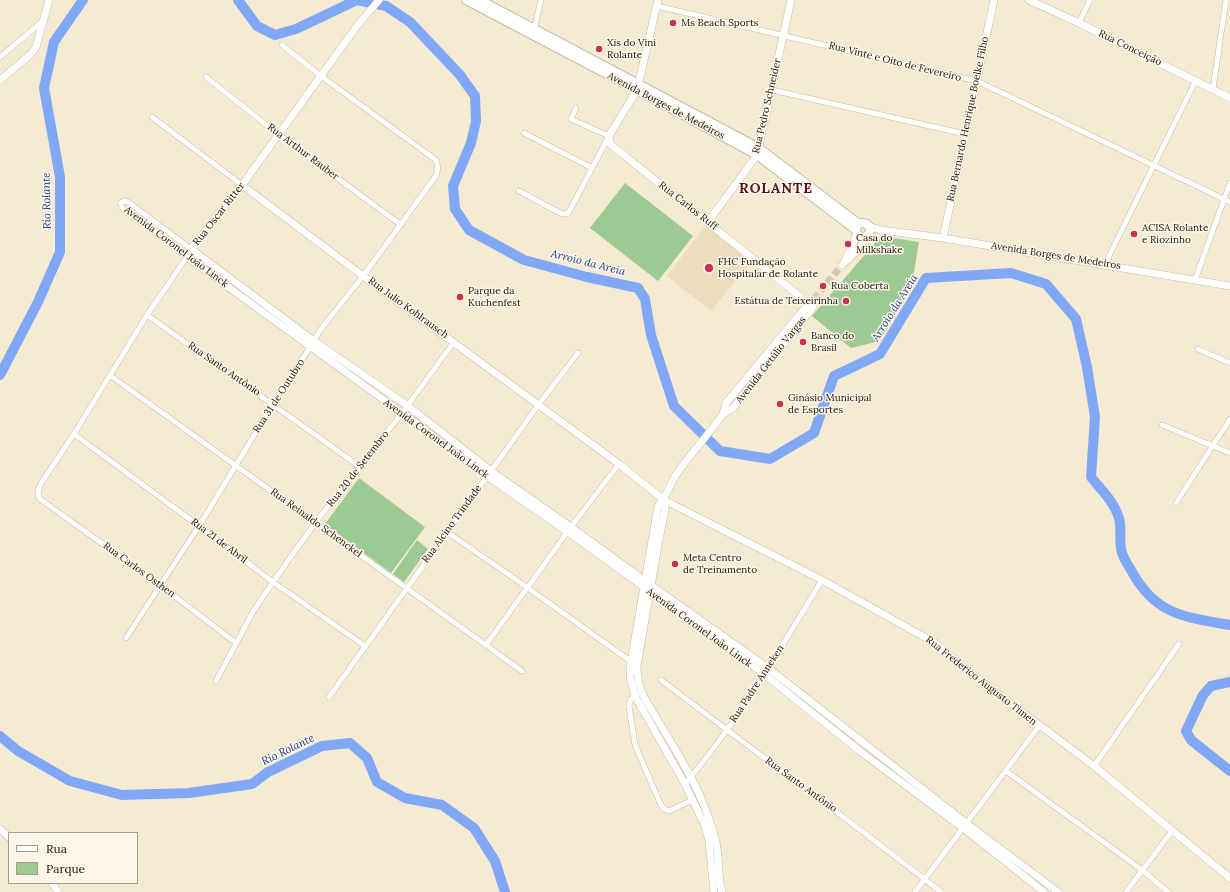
<!DOCTYPE html>
<html>
<head>
<meta charset="utf-8">
<style>
	body { margin:0 }
	#map { position:relative; width:1230px; height:892px; overflow:hidden; background:#f5ead2; font-family:Lora,serif }
	canvas { display:block }
	.legend { position:absolute; left:8px; top:832px; width:130px; height:52px; box-sizing:border-box; background:#fef7e9; border:1px solid #a29c91; margin:0; padding:5px 7px; list-style:none; font-size:12px; color:#18140c }
	.legend li { display:flex; align-items:center; gap:8px; height:20px }
	.legend b { width:20px; border:1px solid #a29c91 }
</style>
</head>
<body>
<div id="map">
<canvas width="1230" height="892"></canvas>
<ul class="legend">
<li><b style="height:5px;background:#fff"></b>Rua</li>
<li><b style="height:11px;background:#9dca93"></b>Parque</li>
</ul>
</div>
<script>
const c = document.querySelector('canvas').getContext('2d');
c.lineJoin = 'round';
function fill(path, color) {
  c.fillStyle = color;
  c.fill(path, 'evenodd');
}
function stroke(path, color, width, dash) {
  c.strokeStyle = color;
  c.lineWidth = width;
  c.lineCap = dash ? 'butt' : 'round';
  c.setLineDash(dash || []);
  c.stroke(path);
}
function label(font, color, halo, rows, align = 'center') {
  c.font = font + ' Lora,serif';
  c.lineWidth = 3;
  c.setLineDash([]);
  c.textBaseline = 'middle';
  c.strokeStyle = halo;
  c.fillStyle = color;
  for (const [text, x, y, turn = 0] of rows) {
    c.save();
    c.translate(x, y);
    c.rotate((+turn || 0) * Math.PI / 180);
    c.textAlign = isNaN(turn) ? turn : align;
    if (halo) c.strokeText(text, 0, 0);
    c.fillText(text, 0, 0);
    c.restore();
  }
}
fill(new Path2D(`
	M706,225L752,261L711,311L667,276Z`), '#ecddbf');
fill(new Path2D(`
	M625,183L693,236L658,281L590,228Z
	M881,236L919,242L912,284L880,341L851,348L812,316Z
	M359,478L425,527L391,573L325,524Z
	M417,540L428,549L404,582L393,574Z`), '#9dca93');
stroke(new Path2D(`
	M238,0L257,26L275,35L296,29L357,0
	M357,0L386,6L410,22L460,75L475,96L476,121L471,143L453,186L455,209L469,230L524,260L587,277L638,288L645,299L651,335L674,406L720,451L770,459L814,433L834,376L880,354L926,278L1011,273L1046,284L1076,319L1087,367L1095,417L1091,477C1102,491 1117,504 1120,523C1121,532 1119,544 1122,553C1124,559 1128,565 1131,570C1155,615 1184,617 1230,625
	M0,375L38,302L60,252V177L44,88L54,42L83,0
	M1230,682L1211,686L1203,695L1186,731L1191,740L1230,771
	M0,736L18,751L70,781L122,795L189,793L252,784L268,772L322,746L350,743L367,758L377,782L405,798L442,805L474,828L495,861L505,892`), '#81a7f7', 10);
stroke(new Path2D(`
	M814,299L842,265`), '#d4cab4', 7, [7, 3.5]);
const street = new Path2D(`
	M657,6L977,81L1230,202
	M1079,23L1090,0
	M534,30L541,0
	M0,57L43,21
	M206,77L279,135L401,225
	M1213,89L1226,0
	M772,90L965,134
	M152,117L242,185
	M524,133L592,168
	M519,191L562,214H567L569,212L609,136L571,119L576,108
	M191,249L128,202L124,201L120,203L123,209L187,257L147,315L74,434L40,485L38,494L40,499L160,585L236,643
	M1105,264L1196,80
	M1195,280L1230,183
	M147,315L359,466
	M1198,349L1230,363
	M111,376L522,671
	M1162,425L1230,453
	M74,434L199,526L273,582L365,646
	M1176,503L1230,419
	M447,532L528,588L633,663
	M126,638L199,526L273,404L314,341L321,329L363,276L436,176L438,168L436,160L321,76L282,45
	M486,645L571,527L619,464
	M661,680C754,751 849,820 941,892
	M216,681L254,610L273,582L315,523L402,413L454,342
	M637,695L631,699L629,706L635,745L660,803L664,809L669,811L692,800
	M329,697L539,404L578,353
	M1094,766L1179,644
	M1006,771L1142,870L1168,892
	M685,784C738,722 780,649 822,580
	M915,892L1039,726
	M1126,892L1172,831`);
const secondary = new Path2D(`
	M379,0L357,26L242,185L191,249L187,257L402,413L487,476L568,532L764,674L861,752L963,828L1044,892
	M658,0L637,90L609,136L610,144L813,307
	M1029,0L1079,23L1230,98
	M0,80L31,54L36,47L49,0
	M242,185L363,276L619,464L664,500L822,580L935,643L969,672L1094,766L1230,878
	M708,222L757,155L791,0
	M868,226L881,230L943,238L1230,286
	M943,238L994,0
	M191,249L314,341L408,406L491,471L571,527L651,585L768,668L966,823L1058,892
	M845,261L857,234
	M842,265L860,248L865,236
	M723,414L726,403L809,303L812,301
	M664,500L665,509L658,545L637,666C637,679 639,688 645,699C670,742 703,789 715,838C720,855 717,874 722,892
	M0,829L9,837
	M52,883L58,892
	M714,892L709,841L705,826L685,784L635,696L630,677L631,662L658,506C667,496 670,483 678,472C692,452 709,434 723,414L733,408L813,307V301`);
const primary = new Path2D(`
	M466,0L637,90L757,155L856,230
	M480,0L759,148L859,224
	M856 230a7 7 0 1 1 14 0a7 7 0 1 1-14 0Z`);
stroke(street, '#c6bba4', 6);
stroke(secondary, '#c6bba4', 8);
stroke(primary, '#c6bba4', 10);
stroke(street, '#fff', 5);
stroke(secondary, '#fff', 7);
stroke(primary, '#fff', 8);
for (const [x, y, r, color] of [
	[673,23,4,"#c43452"],
	[599,49,4,"#c43452"],
	[1134,234,4,"#c43452"],
	[848,244,4,"#c43452"],
	[709,268,5,"#c43452"],
	[823,286,4,"#c43452"],
	[460,297,4,"#c43452"],
	[846,301,4,"#c43452"],
	[803,342,4,"#c43452"],
	[780,404,4,"#c43452"],
	[675,564,4,"#c43452"]
]) {
  const dot = new Path2D();
  dot.arc(x, y, r, 0, 2 * Math.PI);
  c.fillStyle = color;
  c.fill(dot);
  stroke(dot, '#fef7e9', 1.5);
}
label('10px', '#18140c', '#fef7e9', [
	["Ms Beach Sports",681,23],
	["Xis do Vini",607,43],
	["Rolante",607,55],
	["ACISA Rolante",1142,228],
	["e Riozinho",1142,240],
	["Casa do",856,238],
	["Milkshake",856,250],
	["FHC Fundação",718,262],
	["Hospitalar de Rolante",718,274],
	["Rua Coberta",831,286],
	["Parque da",468,291],
	["Kuchenfest",468,303],
	["Estátua de Teixeirinha",838,301,"right"],
	["Banco do",811,336],
	["Brasil",811,348],
	["Ginásio Municipal",788,398],
	["de Esportes",788,410],
	["Meta Centro",683,558],
	["de Treinamento",683,570]
], 'left');
label('10px', '#18140c', '#fef7e9', [
	["Rua Conceição",1130,48,26],
	["Rua Vinte e Oito de Fevereiro",895,62,14],
	["Avenida Borges de Medeiros",666,106,28],
	["Rua Pedro Schneider",767,106,-77],
	["Rua Bernardo Henrique Boelke Filho",968,119,-78],
	["Rua Arthur Rauber",303,152,37],
	["Rua Carlos Ruff",688,206,38],
	["Rua Oscar Ritter",219,214,-52],
	["Avenida Coronel João Linck",176,247,37],
	["Avenida Borges de Medeiros",1056,256,9],
	["Rua Julio Kohlrausch",408,308,36],
	["Avenida Getúlio Vargas",771,360,-52],
	["Rua Santo Antônio",224,369,35],
	["Rua 31 de Outubro",279,396,-57],
	["Avenida Coronel João Linck",436,439,36],
	["Rua 20 de Setembro",358,469,-52],
	["Rua Reinaldo Schenckel",316,523,36],
	["Rua Alcino Trindade",452,524,-54],
	["Rua 21 de Abril",219,541,37],
	["Rua Carlos Osthen",139,570,36],
	["Avenida Coronel João Linck",699,628,36],
	["Rua Frederico Augusto Timen",981,681,38],
	["Rua Padre Anneken",757,684,-57],
	["Rua Santo Antônio",801,785,36]
]);
label('italic 11px', '#153892', '#fef7e9', [
	["Rio Rolante",47,201,-91],
	["Arroio da Areia",588,263,14],
	["Arroio da Areia",895,308,-58],
	["Rio Rolante",288,750,-26]
]);
c.letterSpacing = '1px';
label('bold 14px', '#561120', '#fef7e9', [
	["ROLANTE",776,189]
]);
c.letterSpacing = '0px';
</script>
</body>
</html>
